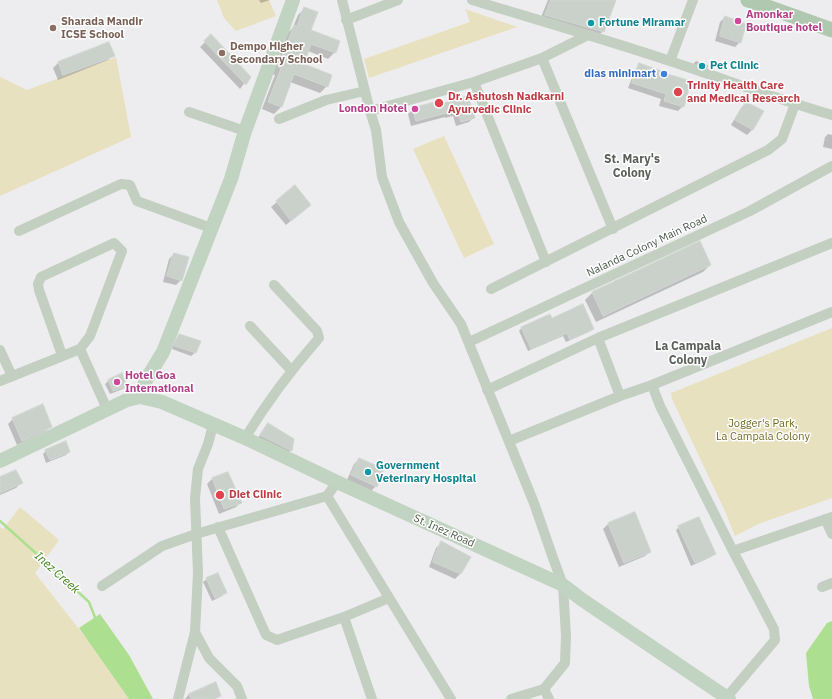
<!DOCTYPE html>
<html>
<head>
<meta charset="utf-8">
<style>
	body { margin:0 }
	canvas { display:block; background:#edecee }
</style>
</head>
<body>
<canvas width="832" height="699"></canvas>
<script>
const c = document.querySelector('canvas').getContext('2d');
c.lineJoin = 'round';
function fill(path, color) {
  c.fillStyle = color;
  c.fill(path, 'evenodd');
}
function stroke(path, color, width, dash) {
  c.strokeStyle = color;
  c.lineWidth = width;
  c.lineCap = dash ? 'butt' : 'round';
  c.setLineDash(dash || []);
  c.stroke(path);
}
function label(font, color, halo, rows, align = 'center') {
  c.font = font + ' "IBM Plex Sans",sans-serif';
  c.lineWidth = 3;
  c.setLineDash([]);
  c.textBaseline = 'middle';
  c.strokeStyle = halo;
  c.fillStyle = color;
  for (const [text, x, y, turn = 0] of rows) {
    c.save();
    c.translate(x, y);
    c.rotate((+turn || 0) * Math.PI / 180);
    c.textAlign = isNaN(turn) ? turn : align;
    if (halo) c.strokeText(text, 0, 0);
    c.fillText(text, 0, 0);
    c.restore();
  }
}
fill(new Path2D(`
	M217,0H269L276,16L236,31L224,18Z
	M465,9L517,27L369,78L364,59L470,22Z
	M116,57L131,137L0,196V77L27,90Z
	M444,136L494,244L464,258L413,149Z
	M832,328V498L758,524L735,536L724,509L672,399L671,393Z
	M20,507L59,540L35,573L86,638L129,699H0V527L3,529Z`), '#e8e1bf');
fill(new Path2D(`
	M100,614L129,655L153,699H129L79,628Z
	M832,621V699H813L809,686L806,653L827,623Z`), '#addf91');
fill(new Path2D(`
	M259,0H270L261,3Z
	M548,0H615L603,31L596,38L539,22Z
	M305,8L310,30L335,52L328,59L308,51L303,65L327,86L320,93L290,82L281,107L274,114L262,109L275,75L272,74L288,33L293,27L298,15Z
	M725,17L740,42L735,47L715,41L720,22Z
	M211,36L249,77L240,89L200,47Z
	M113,55L108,60L58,80L53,68L58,63Z
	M696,61L708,65V67L704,70L693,64Z
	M640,65L683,106L678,111L659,106L661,99L628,88L635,70Z
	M746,103L762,112L752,130L747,135L731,125L741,108Z
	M439,106L474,117L469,122L456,126L453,116L445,118V117L411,126L408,114L413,109Z
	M828,134L832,135V149L823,147L825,137Z
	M295,187L304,210L286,225L271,207Z
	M174,254L181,280L176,285L163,282L169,259Z
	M710,265L703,272L596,322L585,300L592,293Z
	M552,319L593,329L589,332L566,342L563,336L528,351L519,331L522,327Z
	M179,335L199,342L195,353L191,356L172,349L176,339Z
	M108,381L126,386L123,389L110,394L105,384Z
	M13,419L51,426L46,431L17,445L8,424Z
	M269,424L293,439L291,450L286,455L256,440Z
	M46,451L69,452L66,455L46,463L43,454Z
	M359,459L376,486L371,491L347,480L354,464Z
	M0,478L21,483L16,488L0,495Z
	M212,479L241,502L236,507L219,514L207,484Z
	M634,513L650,551L645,556L619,567L603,529L608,524Z
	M679,527L715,554L711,557L691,566L676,530Z
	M441,543L470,558L460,574L455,579L429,567L436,548Z
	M207,579L225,593L222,596L212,601L203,582Z
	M189,694L220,695L216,699H185Z`), '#0003');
stroke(new Path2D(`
	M0,521L48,564L89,602L96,620`), '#addf91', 2.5);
const building = new Path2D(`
	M551,0H616L604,32L545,15Z
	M304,7L318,12L311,30L340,41L336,53L311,44L304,64L332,75L328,87L294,74L282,107L268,102L281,68L278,67L294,25L297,26Z
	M725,16L746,24L741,43L720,36Z
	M211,34L251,77L246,85L204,41Z
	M109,42L115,56L63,75L58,62Z
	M639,63L664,72V73L691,81L684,107L664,101L666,94L632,83Z
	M468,96L475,118L461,122L458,112L450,113V112L416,121L412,108L438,101L439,104Z
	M746,102L764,111L753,130L735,120Z
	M295,185L311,205L291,221L276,201Z
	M700,241L711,265L603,316L592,292Z
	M174,253L189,257L182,281L167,276Z
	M583,304L594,329L570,340L567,333L531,349L521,327L550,314L552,318Z
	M179,334L201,341L196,353L175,346Z
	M122,373L127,386L113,391L108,380Z
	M43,404L52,427L22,441L12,418Z
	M268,423L294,439L292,451L260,435Z
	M66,441L70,452L50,460L45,450Z
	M359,458L384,469L377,487L351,475Z
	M16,470L23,483L0,493V477Z
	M228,472L242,503L224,509L212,478Z
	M635,512L651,552L624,563L608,523Z
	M699,517L716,554L695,563L678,526Z
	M441,541L471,557L461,574L433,562Z
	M218,573L227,593L215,598L206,578Z
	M216,682L221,696L213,699H191L189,694Z`);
fill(building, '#cad0ca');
stroke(building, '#d0d7d1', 1);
stroke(new Path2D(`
	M342,0L370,111L376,130L382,177L399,222L433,283L461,324L534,503L553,558L563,585L566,636L565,663L544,689L511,699
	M472,0C538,20 604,39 670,61C724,79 777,99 832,115
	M346,20L398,0
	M542,58L613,229
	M670,61L693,0
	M474,82L546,262
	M370,111L474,82L542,58L588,35
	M189,112L245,131
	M279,119L326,100L365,91
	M19,231L121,184L130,185L137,201L211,228
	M491,289L768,150L782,139L795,104
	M250,326L291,370
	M598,338L620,396
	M469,342L750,211L832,166
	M80,349L107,409
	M0,350L12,376
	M0,381L80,349L90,336L122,251L114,243L41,277L38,284L39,290L62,355
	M652,385L660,406L733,551L774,629L775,640L726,698
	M487,390L598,338L832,243
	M213,425L208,444L198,469L195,498L198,573L195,632L209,658L237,686L242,699
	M245,438C267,402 291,370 319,338L317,331L274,285
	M509,441L620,396L652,385L832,312
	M327,496L451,699
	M825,519L832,534
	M218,527L266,635L277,640L344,617L389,598
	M733,551L832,517
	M102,586L162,546L196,534L327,496L337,482
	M822,587L832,583
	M344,617L372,699
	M544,689L549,699
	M178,699L195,632`), '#c2cfc1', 10);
stroke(new Path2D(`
	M140,397L162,402L245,438L337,482L563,585L581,599L729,699
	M0,461L127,400L140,397L146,380L163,352L231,179L245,131L293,0`), '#c1d3c1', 14);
stroke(new Path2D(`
	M748,0L832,30`), '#b0c8af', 15);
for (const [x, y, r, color] of [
	[738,21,4,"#d1479c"],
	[591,23,4,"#0f9aa8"],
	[53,28,4,"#8d6e63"],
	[222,53,4,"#8d6e63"],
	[702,66,4,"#0f9aa8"],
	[664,74,4,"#3f7fe0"],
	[678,92,5,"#e0444e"],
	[439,103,5,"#e0444e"],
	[415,109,4,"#d1479c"],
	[117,382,4,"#d1479c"],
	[368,472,4,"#0f9aa8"],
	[220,495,5,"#e0444e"]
]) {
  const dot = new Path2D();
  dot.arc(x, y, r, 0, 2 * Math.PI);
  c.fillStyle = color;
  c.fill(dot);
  stroke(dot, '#fff', 1.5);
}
label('bold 11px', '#b23c85', '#fff', [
	["Amonkar",746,15],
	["Boutique hotel",746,28],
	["London Hotel",407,109,"right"],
	["Hotel Goa",125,376],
	["International",125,389]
], 'left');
label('bold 11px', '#785e54', '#fff', [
	["Sharada Mandir",61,22],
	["ICSE School",61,35],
	["Dempo Higher",230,47],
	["Secondary School",230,60]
], 'left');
label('bold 11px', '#0d838f', '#fff', [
	["Fortune Miramar",599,23],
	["Pet Clinic",710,66],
	["Government",376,466],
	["Veterinary Hospital",376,479]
], 'left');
label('bold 11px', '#366cbe', '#fff', [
	["dias minimart",656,74]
], 'right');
label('bold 11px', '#be3a42', '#fff', [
	["Trinity Health Care",687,86],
	["and Medical Research",687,99],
	["Dr. Ashutosh Nadkarni",448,97],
	["Ayurvedic Clinic",448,110],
	["Diet Clinic",229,495]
], 'left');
label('11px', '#485747', '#fff', [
	["Nalanda Colony Main Road",647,246,-25],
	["St. Inez Road",444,531,24]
]);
label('11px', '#6e6922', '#fff', [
	["Jogger's Park,",763,424],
	["La Campala Colony",763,437]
]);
label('bold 12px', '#5a6059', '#fff', [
	["St. Mary's",632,160],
	["Colony",632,174],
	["La Campala",688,347],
	["Colony",688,361]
]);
label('italic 12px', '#42861d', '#fff', [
	["Inez Creek",57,573,42]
]);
</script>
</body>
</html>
